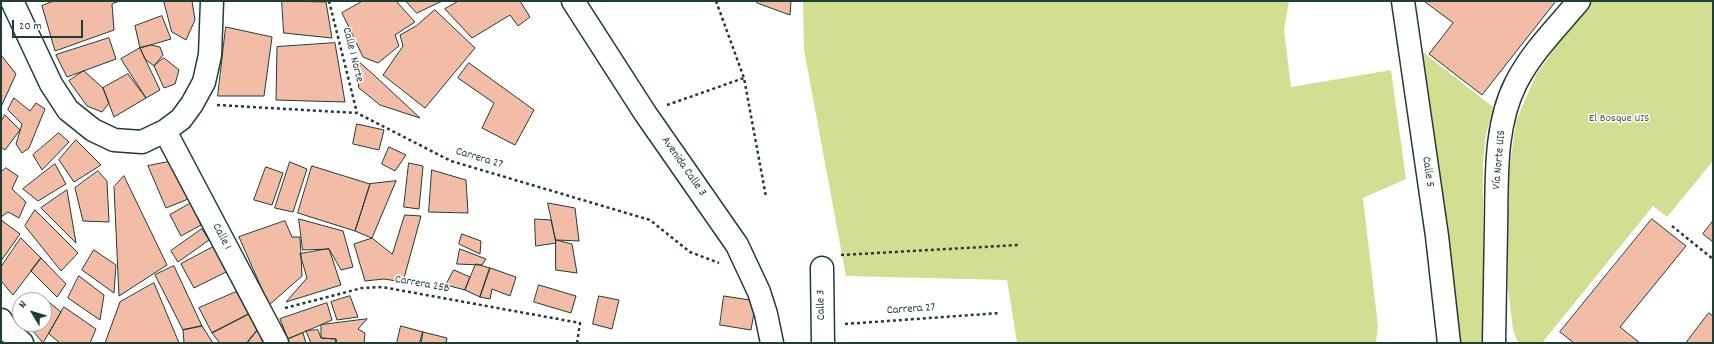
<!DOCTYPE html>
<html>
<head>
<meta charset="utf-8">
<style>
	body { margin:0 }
	#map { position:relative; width:1714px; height:344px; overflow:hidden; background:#fff; font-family:Dekko,sans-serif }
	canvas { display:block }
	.frame { position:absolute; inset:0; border:2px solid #1f3d34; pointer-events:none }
	.north { position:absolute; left:12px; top:292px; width:40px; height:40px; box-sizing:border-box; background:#fff; border:1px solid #a5b1ae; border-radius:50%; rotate:308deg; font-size:11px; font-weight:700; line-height:16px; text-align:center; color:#1f3d34 }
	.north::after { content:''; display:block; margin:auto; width:14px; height:18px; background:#1f3d34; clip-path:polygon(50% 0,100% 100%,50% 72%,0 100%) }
	.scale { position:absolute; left:12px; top:20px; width:71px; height:18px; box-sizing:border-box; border:2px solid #1f3d34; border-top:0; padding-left:5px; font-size:12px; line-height:14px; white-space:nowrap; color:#1f3d34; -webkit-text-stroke:3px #fff; paint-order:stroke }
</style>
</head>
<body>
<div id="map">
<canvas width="1714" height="344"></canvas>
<div class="frame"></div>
<div class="north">N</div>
<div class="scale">20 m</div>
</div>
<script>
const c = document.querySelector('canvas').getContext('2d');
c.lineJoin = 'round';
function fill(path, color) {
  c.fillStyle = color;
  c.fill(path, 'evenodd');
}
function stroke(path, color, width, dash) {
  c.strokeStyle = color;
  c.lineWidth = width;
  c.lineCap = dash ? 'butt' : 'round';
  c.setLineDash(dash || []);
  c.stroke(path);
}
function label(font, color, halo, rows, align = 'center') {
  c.font = font + ' Dekko,sans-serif';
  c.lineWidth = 3;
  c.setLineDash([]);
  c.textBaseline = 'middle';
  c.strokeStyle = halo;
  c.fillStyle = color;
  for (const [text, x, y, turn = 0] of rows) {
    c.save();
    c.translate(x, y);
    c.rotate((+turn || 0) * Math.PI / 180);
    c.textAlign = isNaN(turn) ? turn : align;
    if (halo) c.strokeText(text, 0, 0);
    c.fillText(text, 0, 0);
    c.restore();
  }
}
fill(new Path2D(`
	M803,1H1289L1284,30L1291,87L1391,70L1406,179L1363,198L1378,326L1376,343H1017L1007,280L846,276L804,50Z
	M1592,1H1713V161L1667,217L1653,206L1542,343H1518L1513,330L1508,287L1507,187L1516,121L1536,75L1559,42Z
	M1419,49L1493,107L1486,135L1483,163V343H1456Z`), '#d2df93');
const building = new Path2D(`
	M54,1H119L112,4L114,30L55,51L42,6Z
	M164,1H192L195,20L186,40L172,32Z
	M282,1L326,2L332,38L284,33Z
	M363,1H396L415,22L395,35L399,46L378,63L363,57L342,13Z
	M406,1H442L417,13Z
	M459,1H520L530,17L518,26L510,15L472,38L445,9Z
	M756,1H791L790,15L757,3Z
	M1424,1H1556L1482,95L1429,54L1453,23Z
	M435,10L475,48L425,108L383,75L403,46L400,35L416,26Z
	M162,16L171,39L140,48L135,26Z
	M226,27L272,37L264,96H218Z
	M109,38L116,59L67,77L56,55Z
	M335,43L345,102L276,100L277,47Z
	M151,45L160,47L163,55L154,66L145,59L140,48Z
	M140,48L160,90L146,98L121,59Z
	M1,55L16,74L1,107Z
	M164,58L179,70L175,84L164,88L154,66Z
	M357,60L375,76L420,118L380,105L359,88Z
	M469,63L534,110L515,145L482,128L494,103L458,78Z
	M84,71L103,88L109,103L102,112L87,106L69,81Z
	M128,74L146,98L114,117L103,88Z
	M14,98L30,111L36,103L45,109L29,148L22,153L16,144L22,124L8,110Z
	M5,115L20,130L5,150L1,147V122Z
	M357,124L384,130L379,150L353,144Z
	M59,133L69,142L42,170L33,155Z
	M76,140L101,165L74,182L59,160Z
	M389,147L406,155L395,171L382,164Z
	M173,161L193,197L166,208L148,166Z
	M290,162L307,169L293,212L275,208Z
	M409,163L423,166L419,209L404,207Z
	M55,164L66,184L38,201L23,189Z
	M312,166L370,184L355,231L298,213Z
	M266,167L283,173L272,205L254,200Z
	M6,168L18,176L12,189L26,202L19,218L8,212L1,217V172Z
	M432,170L466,180L468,213L429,212Z
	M98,171L107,181L109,222L83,221L75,188Z
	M124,176L167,265L119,296L114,187Z
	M396,181L372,238L355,231L370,184Z
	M67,190L76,243L41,208Z
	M191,203L201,225L181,236L170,215Z
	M548,203L575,208L579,241L556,240Z
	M35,210L78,253L61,271L25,226Z
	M405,215L421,216L403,282L384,279L365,281L354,244L372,238L392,254Z
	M299,219L343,231L353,267L341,270L329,249L303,250Z
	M535,219L551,220L556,243L536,246Z
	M1652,219L1686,246L1620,327L1640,343H1574L1560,332Z
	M1,220L20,234L1,261Z
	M285,221L292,237H300L302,276L269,305L239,237Z
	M1713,221V242L1703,234Z
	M202,229L209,240L178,262L171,251Z
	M462,234L481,241L480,254L459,244Z
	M21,238L41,258L13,295L1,281V267Z
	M556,240L572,244L577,273L556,270Z
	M215,246L228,271L194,288L181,264Z
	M329,249L341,285L286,302L307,278L300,254Z
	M460,249L486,259L482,265L457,264Z
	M94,250L116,265L114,293L82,270Z
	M41,258L66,284L57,297L31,271Z
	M476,264L490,268L480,297L465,290Z
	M174,266L202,326L183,330L155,275Z
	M490,268L516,277L510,296L492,289L490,299L480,297Z
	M454,270L470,277L465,290L446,285Z
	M79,276L104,295L100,320L68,298Z
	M154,283L179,343H105L120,302Z
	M539,285L576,296L571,313L534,302Z
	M236,292L251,313L212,333L199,308Z
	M350,296L358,317L337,320L331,302Z
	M599,296L619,300L612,329L593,324Z
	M724,296L756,301L751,330L720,325Z
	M45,299L61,312L43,343L27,324H44Z
	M327,303L332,320L288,339L280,319Z
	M64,307L96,329L90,343H60L49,334Z
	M251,313L259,328L247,343H220L212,333Z
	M1709,313L1713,316V343H1686Z
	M367,319L358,329L365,333L364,343H337L336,339L321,338V325Z
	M202,326L213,343H184L183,330Z
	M401,326L423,332L421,343H397Z
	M259,328L267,343H247Z
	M318,330L321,338L336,339L335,343H311L306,331Z
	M423,332L447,338L446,343H420Z
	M303,333L306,343H289L288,339Z`);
fill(building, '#f3bca7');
stroke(building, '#1f3d34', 1);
const minor = new Path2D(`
	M12,1L51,84L68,110L93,130L114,140L142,142L165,131L181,119L192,104L204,82L210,55L212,1
	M573,1L645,113L737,245L759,292L766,314L772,343
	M1403,1L1437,236L1449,343
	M165,131L277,343
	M822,268L823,343
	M1,320L7,330L22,343
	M1494,343C1495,304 1495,266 1496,227C1497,180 1494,126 1516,83C1531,53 1557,27 1579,1`);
stroke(minor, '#1f3d34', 25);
stroke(new Path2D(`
	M329,1L357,113
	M716,1L744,78L766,197
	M217,105L357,113L451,161L650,220L690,252L719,263
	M667,105L744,78
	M1672,226L1713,259
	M841,255L1018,245
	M285,308L362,288L382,287L580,323L577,343
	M845,324L1000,313`), '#1f3d34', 2.5, [3, 3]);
stroke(minor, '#fff', 22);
label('12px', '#1f3d34', '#fff', [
	["Calle 1 Norte",352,55,76],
	["Carrera 27",479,159,17],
	["Vía Norte UIS",1500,160,-85],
	["Avenida Calle 3",683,167,55],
	["Calle 5",1427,172,82],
	["Calle 1",221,237,62],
	["Carrera 25B",422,285,10],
	["Calle 3",822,305,-91],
	["Carrera 27",911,310,-4]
]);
label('12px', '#435d47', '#fff', [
	["El Bosque UIS",1619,119]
]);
</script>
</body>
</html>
